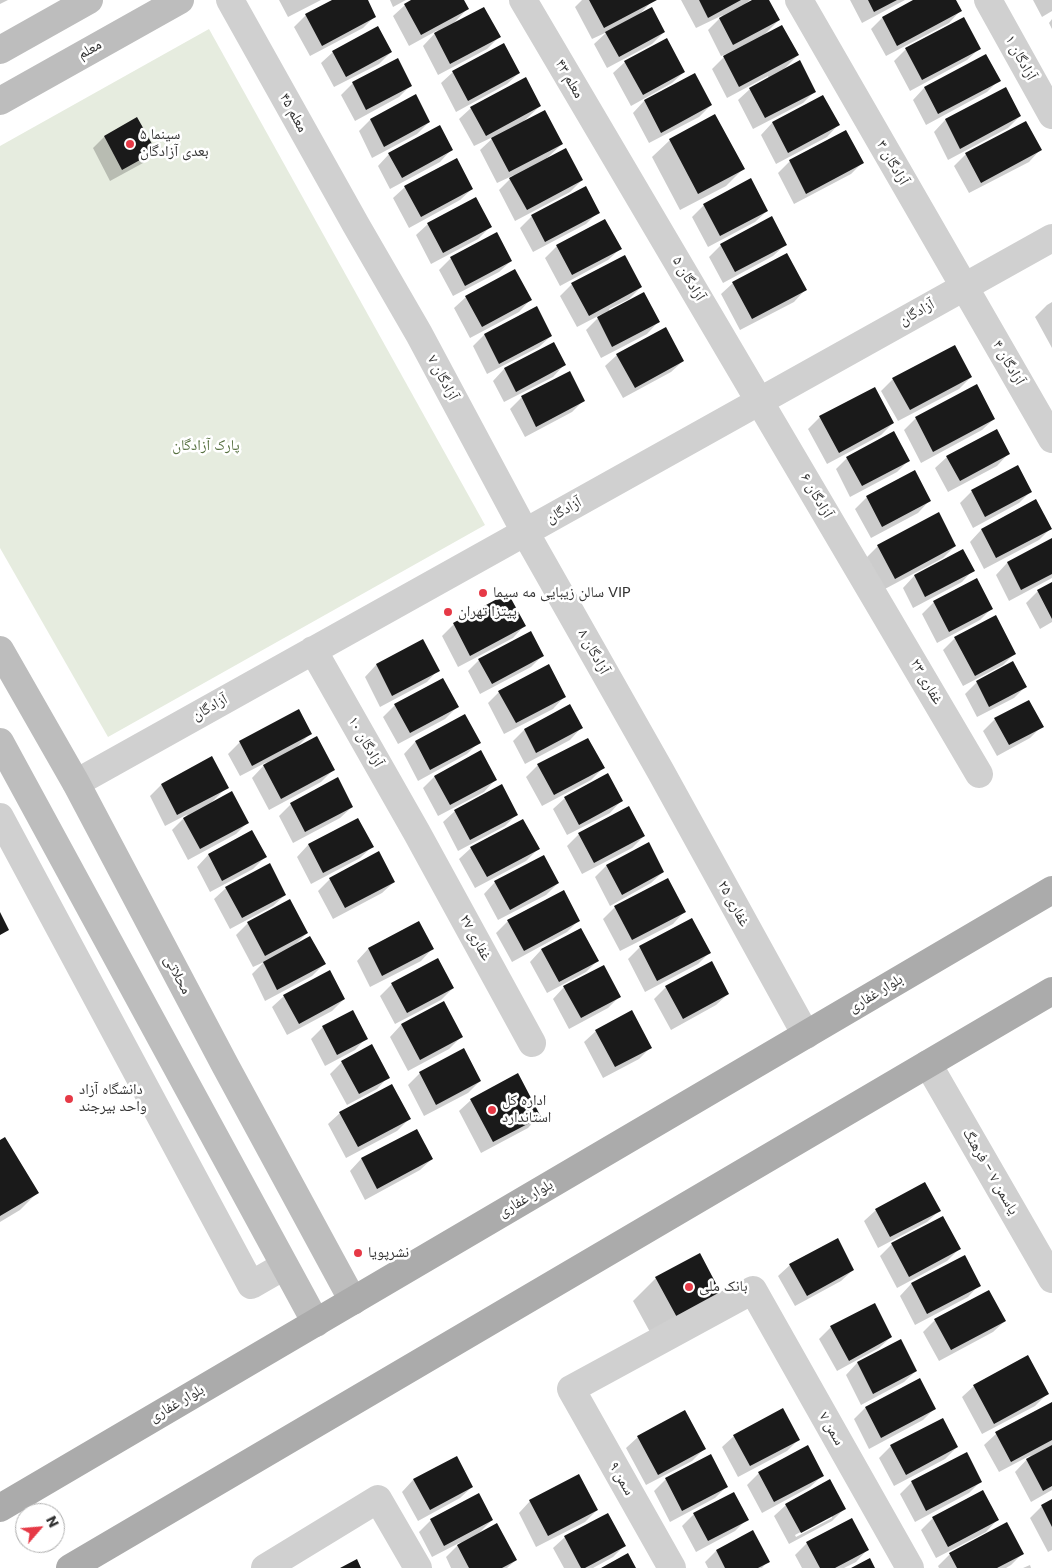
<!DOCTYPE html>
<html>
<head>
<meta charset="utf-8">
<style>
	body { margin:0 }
	#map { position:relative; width:1052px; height:1568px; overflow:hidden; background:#fff; font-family:Poppins,sans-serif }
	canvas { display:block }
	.north { position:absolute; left:15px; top:1503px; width:50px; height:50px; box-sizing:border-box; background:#fff; border:1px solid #adadad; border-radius:50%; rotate:63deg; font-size:14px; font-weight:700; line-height:20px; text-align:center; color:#333 }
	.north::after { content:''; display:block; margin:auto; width:18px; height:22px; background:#e63946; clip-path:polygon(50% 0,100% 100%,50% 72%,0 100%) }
</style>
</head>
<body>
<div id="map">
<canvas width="1052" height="1568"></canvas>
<div class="north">N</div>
</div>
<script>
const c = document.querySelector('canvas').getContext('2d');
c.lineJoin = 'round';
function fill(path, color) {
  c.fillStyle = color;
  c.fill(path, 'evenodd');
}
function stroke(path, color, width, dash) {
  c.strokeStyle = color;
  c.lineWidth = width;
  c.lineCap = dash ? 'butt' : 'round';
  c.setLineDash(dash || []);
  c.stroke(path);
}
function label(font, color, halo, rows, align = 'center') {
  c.font = font + ' Poppins,"Noto Naskh Arabic",sans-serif';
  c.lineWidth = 5;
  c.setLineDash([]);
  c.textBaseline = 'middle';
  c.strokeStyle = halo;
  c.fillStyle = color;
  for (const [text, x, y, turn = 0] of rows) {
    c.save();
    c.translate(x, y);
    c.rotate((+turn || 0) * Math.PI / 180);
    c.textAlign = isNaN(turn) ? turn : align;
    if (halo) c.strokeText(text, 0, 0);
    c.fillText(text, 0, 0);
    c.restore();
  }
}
fill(new Path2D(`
	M209,29L485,525L108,737L0,548V146Z`), '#e6ecdf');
fill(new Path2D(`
	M0,0H8L0,4Z
	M279,0H321L288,17Z
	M335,0H366L375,16L363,28L310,56L294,27L306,15Z
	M390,0H406L393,7Z
	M414,0H463L467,9L452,25L499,37L487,49L438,75L423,46L438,30L409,46L393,16L405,5Z
	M582,0H653L640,14L664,32L652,44L607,68L594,44L607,32L592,39L575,7Z
	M681,0H750L745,4L755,0H768L779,20L763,36L798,55L782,71L815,91L803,103L753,129L738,100L750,89L769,79L768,76L727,98L712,69L727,54L721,56L708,30L723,15L696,28Z
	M850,0H905L862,23Z
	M916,0H954L960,11L949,23L886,56L871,29L882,18Z
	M1033,0H1052V11L1042,17Z
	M1052,19V29L1049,23Z
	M906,49H979L967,60L910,91L894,61Z
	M333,52H391L379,64L334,87L321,63Z
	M985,56L999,80L987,92L926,125L913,100L924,88Z
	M625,62L684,72L672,83L631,106L613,73Z
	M453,72L519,73L507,84L456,112L441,83Z
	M695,75L711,105L699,117L649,143L633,113L644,101Z
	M353,83L411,85L399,97L355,121L341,95Z
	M1005,89L1020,116L1008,128L948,160L934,132L945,120Z
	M415,96L429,122L417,134L372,158L359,131L370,120Z
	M823,97L838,125L827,137L776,164L761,135L772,123Z
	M540,106L524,121L562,144L547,158L582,180L570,192L515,221L499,190L514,175L497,183L480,150L495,136L474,146L459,119L471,108Z
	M846,132L862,163L851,174L794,204L778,173L790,161Z
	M104,137L154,151L143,163L110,181L93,148Z
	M670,140L743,169L726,186L680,210L652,157Z
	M451,150L440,162L390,189L378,166L389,154Z
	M1040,150L1029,162L969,193L954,166L966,154Z
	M405,187L472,189L460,200L409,228L393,198Z
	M704,205L767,211L755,222L708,247L692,217Z
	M598,212L586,224L533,252L520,228L532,216Z
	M428,224L490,227L478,239L431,264L416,235Z
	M721,245H785L773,256L723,283L709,257Z
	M557,246L620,249L608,260L560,286L545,258Z
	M451,258L511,261L499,272L453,296L439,270Z
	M733,283L805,290L794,302L740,330L721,294Z
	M572,284L641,287L629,299L609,309L610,312L658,322L647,334L601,358L586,330L602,314L577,327L560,296Z
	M466,297L530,300L519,312L470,338L454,308Z
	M1052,302V348L1035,317L1047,305Z
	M536,307L551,336L539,347L487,374L473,346L484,335Z
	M553,344L564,365L553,377L504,402L493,381L504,369Z
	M617,355L683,361L671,372L623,398L605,366Z
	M569,372L584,400L572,412L525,437L510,409L521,398Z
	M971,377L959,389L898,421L881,391L893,379Z
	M820,417L893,423L881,435L827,464L808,429Z
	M916,418L994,419L982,430L921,463L904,430Z
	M1008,454L997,466L948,492L935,468L947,457Z
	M847,458L908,461L897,472L850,497L836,469Z
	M972,491H1031L1019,503L973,528L960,503Z
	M867,497L929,501L918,513L871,538L855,509Z
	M1036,501L1050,529L1039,540L984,569L970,542L981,530Z
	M1052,540V578L1009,601L996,575L1007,563Z
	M878,546H955L943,558L883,590L866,558Z
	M962,550L973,570L962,582L913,608L903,588L914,576Z
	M1052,584V622L1040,629L1026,603L1038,591Z
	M934,602L992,608L980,620L937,643L922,614Z
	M454,624L524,626L513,638L458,667L442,636Z
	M955,638L1015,653L1003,665L963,686L943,650Z
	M423,641L438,670L427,682L380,707L365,677L376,665Z
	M543,655L531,667L480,694L468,671L479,660Z
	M977,682L1025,687L1014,698L977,717L965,694Z
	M499,692L564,697L553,709L504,734L488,703Z
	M395,705L457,707L445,719L398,744L383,717Z
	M465,716L479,742L467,754L418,781L404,754L415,742Z
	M995,719L1042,726L1030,738L997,756L983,731Z
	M581,728L570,740L525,764L513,741L524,730Z
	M311,733L296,748L333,770L321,782L269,810L252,778L267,762L240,776L228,754L240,742Z
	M538,765L603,768L591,780L542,806L526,777Z
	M434,777L495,780L484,792L438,816L423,788Z
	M161,785L227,787L211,803L247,823L236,834L188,860L172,830L188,814L165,826L150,796Z
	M565,798L621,801L610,813L567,835L553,809Z
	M291,804L352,807L340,818L293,843L279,816Z
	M455,811L516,815L505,826L458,851L443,822Z
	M358,819L372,847L360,858L311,884L297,857L308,845Z
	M252,832L265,857L253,869L210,892L197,867L208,855Z
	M579,834L644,836L632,848L582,874L567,846Z
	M648,843L663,872L651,883L610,906L595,877L606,866Z
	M471,848L538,849L526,861L475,888L459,859Z
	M330,879L394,882L382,893L333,919L318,891Z
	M495,882L558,883L546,895L498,920L484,894Z
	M226,888L285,895L273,906L230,929L214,899Z
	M564,891L579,920L567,932L512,962L496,933L508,921Z
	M289,901L307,933L295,945L324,964L312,976L265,1001L252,974L264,962L253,967L236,935L248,923Z
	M615,907L684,912L673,924L620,951L603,919Z
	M418,922L432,949L421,961L370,987L357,961L368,949Z
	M580,929L597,961L586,972L547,993L530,962L541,950Z
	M640,947L710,952L698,964L645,992L628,959Z
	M392,984L453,988L441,1000L395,1024L380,996Z
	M564,987L619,997L608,1008L569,1029L553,999Z
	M666,987L728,994L716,1005L671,1030L654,999Z
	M284,996L344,999L332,1011L287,1035L272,1007Z
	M443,1003L461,1037L449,1049L408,1071L390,1037L401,1025Z
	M323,1027L366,1038L355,1050L325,1066L311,1039Z
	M596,1031L651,1047L639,1059L603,1078L584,1042Z
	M463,1050L480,1081L468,1093L424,1116L408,1085L420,1073Z
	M342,1062L388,1077L377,1089L347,1105L330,1074Z
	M471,1100L539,1116L528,1128L481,1153L459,1111Z
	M340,1113L409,1119L397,1131L346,1158L328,1124Z
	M416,1130L432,1159L420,1170L365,1200L350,1171L361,1159Z
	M0,1142L37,1193L20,1210L0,1222Z
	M876,1210L939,1211L927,1222L878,1248L864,1221Z
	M942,1218L959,1249L947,1261L897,1288L880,1256L892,1244Z
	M964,1257L979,1285L968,1297L915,1325L900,1296L911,1284Z
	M790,1265L853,1270L841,1281L795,1306L778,1276Z
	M656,1278L722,1297L656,1343L633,1301Z
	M935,1320L1005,1321L993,1332L939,1361L923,1332Z
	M831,1327L891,1337L879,1348L837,1371L819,1339Z
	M900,1341L916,1371L904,1382L861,1405L846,1375L857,1363Z
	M974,1386L1047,1394L1035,1406L982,1434L962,1397Z
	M1052,1404V1490L1031,1502L1015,1472L1031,1455L999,1472L984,1445L996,1434Z
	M865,1408L934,1409L923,1420L869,1449L854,1419Z
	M734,1436L799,1439L787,1451L738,1477L722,1447Z
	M638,1437L704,1449L692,1461L646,1485L626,1448Z
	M891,1446L957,1447L945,1459L894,1486L879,1458Z
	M966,1454L981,1481L969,1493L915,1522L900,1494L912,1482Z
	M456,1457L472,1487L460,1498L418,1521L402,1492L413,1480Z
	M759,1473L822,1476L810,1487L762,1513L747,1485Z
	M666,1479L726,1487L715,1498L670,1522L654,1491Z
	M1052,1500V1550L1048,1552L1030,1518L1042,1506Z
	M530,1501L597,1510L585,1522L536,1547L519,1513Z
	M786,1505L844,1509L832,1521L789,1544L774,1516ZM832,1515V1518L796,1537L795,1535Z
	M694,1514L747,1519L735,1531L696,1552L682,1526Z
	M933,1518L997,1520L986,1532L936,1558L921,1530Z
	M431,1520H492L477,1535L516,1560L507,1568H451L446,1557L461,1542L432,1557L419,1532Z
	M1007,1524L1022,1554L1011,1565L1006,1568H939L938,1566L950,1554Z
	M565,1537L624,1546L613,1557L593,1568H564L553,1548Z
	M807,1543L867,1550L856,1562L844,1568H802L795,1555Z
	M716,1551L768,1561L762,1568H708L705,1562Z
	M1030,1565L1031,1568H1023Z`), '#0003');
fill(new Path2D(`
	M332,0H368L376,17L322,46L305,14Z
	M411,0H464L469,9L421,35L404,4Z
	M589,0H657L604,28Z
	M699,0H741L708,18Z
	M752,0H769L780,20L733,45L719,18Z
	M868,0H897L874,12Z
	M913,0H956L962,11L897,46L882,17Z
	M484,7L501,37L450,64L434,33Z
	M652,7L665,32L619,57L605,32Z
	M964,17L981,49L922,80L905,48Z
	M782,25L799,55L739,87L723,56Z
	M378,26L392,52L346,77L332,51Z
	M667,38L685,72L643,95L624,61Z
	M504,43L520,73L468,101L452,71Z
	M986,54L1001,81L938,114L924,87Z
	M398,58L412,86L366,110L352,82Z
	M800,60L816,92L765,118L749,88Z
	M695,73L712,105L661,133L644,100Z
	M526,77L541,106L486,136L470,107Z
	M1006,87L1021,116L960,149L945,119Z
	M416,94L430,122L384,147L370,119Z
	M823,95L840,125L788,153L772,122Z
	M545,110L563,144L509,172L491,138Z
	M715,114L745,169L698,194L669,139Z
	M137,117L156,151L122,170L104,136Z
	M1026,121L1042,150L981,183L965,153Z
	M440,125L453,150L402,178L388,153Z
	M846,130L864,163L806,194L789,160Z
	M566,148L583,180L527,210L509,178Z
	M457,158L473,189L421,217L404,186Z
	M751,178L768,211L720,236L703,204Z
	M586,186L600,213L545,242L531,215Z
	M476,197L492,227L443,253L427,223Z
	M772,216L787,245L735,272L720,244Z
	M605,219L622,249L572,275L556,245Z
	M497,232L512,261L465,286L450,257Z
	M787,253L807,290L752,319L732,282Z
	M625,255L642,287L589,316L571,283Z
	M515,269L532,300L482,327L465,296Z
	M644,292L660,322L612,347L597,317Z
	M537,306L552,336L499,364L484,334Z
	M666,327L684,361L635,388L616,354Z
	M554,342L566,365L516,392L504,368Z
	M955,345L972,377L910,410L892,378Z
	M570,371L585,401L536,427L521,396Z
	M977,384L995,419L933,452L915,417Z
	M875,387L894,423L839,453L819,416Z
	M997,429L1010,454L960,481L946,456Z
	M894,431L910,461L862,486L846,457Z
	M1018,465L1032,492L985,517L971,490Z
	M915,470L931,501L882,527L866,496Z
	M1036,499L1052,529L996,558L981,529Z
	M939,512L956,546L895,579L877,545Z
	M1052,538V574L1021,590L1007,562Z
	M963,549L975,571L925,597L914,575Z
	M977,578L993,609L949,632L933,601Z
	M1052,582V619L1037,590Z
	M508,593L526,626L470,656L453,623Z
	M996,615L1016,654L975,676L954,637Z
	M531,631L544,656L492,684L478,659Z
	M423,639L440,671L392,696L376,664Z
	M1013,661L1027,687L989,707L976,681Z
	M549,664L566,697L516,723L498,691Z
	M443,678L459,707L410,733L394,704Z
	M1029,700L1044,727L1009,745L994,718Z
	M570,704L583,728L536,753L524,729Z
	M299,709L312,734L252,766L239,741Z
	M465,714L481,743L430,770L415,741Z
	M317,736L335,770L281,799L263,765Z
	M588,738L605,768L554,795L537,764Z
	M481,750L497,780L450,805L434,776Z
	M212,756L229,788L177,815L161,784Z
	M608,773L623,801L579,825L564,797Z
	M338,777L353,807L305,832L290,803Z
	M502,784L518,815L470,840L454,810Z
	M232,791L249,823L200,849L183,818Z
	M629,806L645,836L594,863L578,833Z
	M358,818L374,847L323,873L308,844Z
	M523,819L540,849L487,877L470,847Z
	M252,830L267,857L222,881L208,854Z
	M649,842L664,872L622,895L606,865Z
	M379,851L395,882L345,908L329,878Z
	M544,855L559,883L510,910L494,881Z
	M270,863L286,895L242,918L225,887Z
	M668,878L686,912L632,940L614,906Z
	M564,890L580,921L524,951L507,920Z
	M290,899L308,933L265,956L247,922Z
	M0,912L9,930L0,935Z
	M692,918L711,953L657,981L639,946Z
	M419,921L434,949L382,976L368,948Z
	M581,928L599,961L559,982L541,949Z
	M310,936L326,964L277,990L263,962Z
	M438,958L454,988L407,1013L391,983Z
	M712,961L729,994L683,1019L665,986Z
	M604,965L621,997L581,1018L563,986Z
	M330,970L345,999L299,1024L283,995Z
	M444,1001L463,1037L420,1060L401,1024Z
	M353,1010L368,1039L337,1055L322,1026Z
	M632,1010L652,1048L615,1067L595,1030Z
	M372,1044L390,1078L359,1094L341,1061Z
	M464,1048L481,1081L436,1105L419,1072Z
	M518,1073L541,1117L493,1142L470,1099Z
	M392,1084L411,1119L358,1147L339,1112Z
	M417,1129L433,1159L377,1189L361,1158Z
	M5,1137L39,1193L0,1216V1140Z
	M925,1182L941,1211L890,1237L875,1209Z
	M943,1216L961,1249L909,1277L891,1243Z
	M838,1238L854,1270L807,1296L789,1264Z
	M700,1253L723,1297L679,1321L655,1277Z
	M965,1255L981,1286L927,1314L911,1283Z
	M989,1290L1006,1321L951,1350L934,1319Z
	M875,1303L892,1337L849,1361L830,1326Z
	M901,1339L917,1371L873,1394L857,1362Z
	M1028,1355L1049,1394L994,1424L973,1385Z
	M920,1378L936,1409L881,1438L865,1407Z
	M1052,1402V1440L1011,1462L995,1432Z
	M783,1408L800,1440L750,1466L733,1435Z
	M685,1410L706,1449L658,1475L637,1436Z
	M943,1418L958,1447L906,1475L890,1445Z
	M808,1445L824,1476L774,1502L758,1472Z
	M1052,1445V1486L1043,1491L1026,1459Z
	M967,1452L982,1482L926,1511L911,1481Z
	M711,1454L728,1487L682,1511L665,1478Z
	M457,1456L473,1487L430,1510L413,1479Z
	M579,1474L598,1510L548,1536L529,1500Z
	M830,1479L846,1509L801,1533L785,1504Z
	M983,1490L999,1520L948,1547L932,1517Z
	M734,1492L749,1520L708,1541L693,1513Z
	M479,1493L493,1520L444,1546L430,1519Z
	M1052,1499V1527L1041,1505Z
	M608,1513L626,1546L585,1568H581L564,1536Z
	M852,1518L869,1550L835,1568H820L806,1542Z
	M1007,1522L1024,1554L997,1568H957L949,1553Z
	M497,1523L517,1560L502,1568H469L457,1545Z
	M753,1530L770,1562L758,1568H725L716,1550Z
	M628,1553L636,1568H601Z
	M870,1558L875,1568H851Z
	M357,1559L361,1568H340Z`), '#1a1a1a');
stroke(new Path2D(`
	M230,0L356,225L419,334L525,532L661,772L806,1035
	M523,0L979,774
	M799,0L1052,439
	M988,0L1052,115
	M313,650L417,833L532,1043
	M76,783L1052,238
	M0,817L251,1285L284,1266
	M265,1568L378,1499L418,1568
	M672,1568L571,1389L753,1290L910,1568`), '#d0d0d0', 28);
stroke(new Path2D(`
	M928,1064L1052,1279`), '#d0d0d0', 28);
stroke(new Path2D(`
	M0,50L89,0
	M0,101L180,0
	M0,650L76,783L225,1065L353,1301
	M0,742L316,1323`), '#bdbdbd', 28);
stroke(new Path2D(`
	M0,1508L1052,890
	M70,1568L1052,991`), '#ababab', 28);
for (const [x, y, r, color] of [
	[130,144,5,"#e63946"],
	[483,593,5,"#e63946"],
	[448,612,5,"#e63946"],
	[69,1099,5,"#e63946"],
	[492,1110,5,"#e63946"],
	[358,1253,5,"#e63946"],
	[689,1287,5,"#e63946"]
]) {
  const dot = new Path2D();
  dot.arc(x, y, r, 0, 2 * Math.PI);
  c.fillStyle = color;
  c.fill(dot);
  stroke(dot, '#fff', 2);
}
label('15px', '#333', '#fff', [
	["معلم",90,50,-29],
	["آزادگان ۱",1020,58,61],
	["معلم ۴۳",569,79,60],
	["معلم ۴۵",293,113,61],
	["آزادگان ۳",892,163,60],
	["آزادگان ۵",688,279,59],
	["آزادگان",917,313,-29],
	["آزادگان ۴",1008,363,60],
	["آزادگان ۷",442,378,62],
	["آزادگان ۶",816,496,60],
	["آزادگان",564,511,-29],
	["آزادگان ۸",593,652,61],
	["غفاری ۲۳",926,682,60],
	["آزادگان",210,708,-29],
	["آزادگان ۱۰",365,742,60],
	["غفاری ۲۵",733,904,61],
	["غفاری ۲۷",475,938,61],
	["محلاتی",177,975,62],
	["بلوار غفاری",876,994,-31],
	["یاسمن ۷ - فرهنگ",990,1172,60],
	["بلوار غفاری",526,1199,-30],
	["بلوار غفاری",177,1404,-30],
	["سمن ۷",831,1429,60],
	["سمن ۹",621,1479,60]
]);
label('15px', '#333', '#fff', [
	["سینما ۵",140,135],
	["بعدی آزادگان",140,152],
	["سالن زیبایی مه سیما VIP",493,593],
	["پیتزا تهران",458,612],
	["دانشگاه آزاد",79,1090],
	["واحد بیرجند",79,1107],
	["اداره کل",502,1101],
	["استاندارد",502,1118],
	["نشرپویا",368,1253],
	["بانک ملی",699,1287]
], 'left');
label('15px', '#56703f', '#fff', [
	["پارک آزادگان",206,446]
]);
</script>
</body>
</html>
